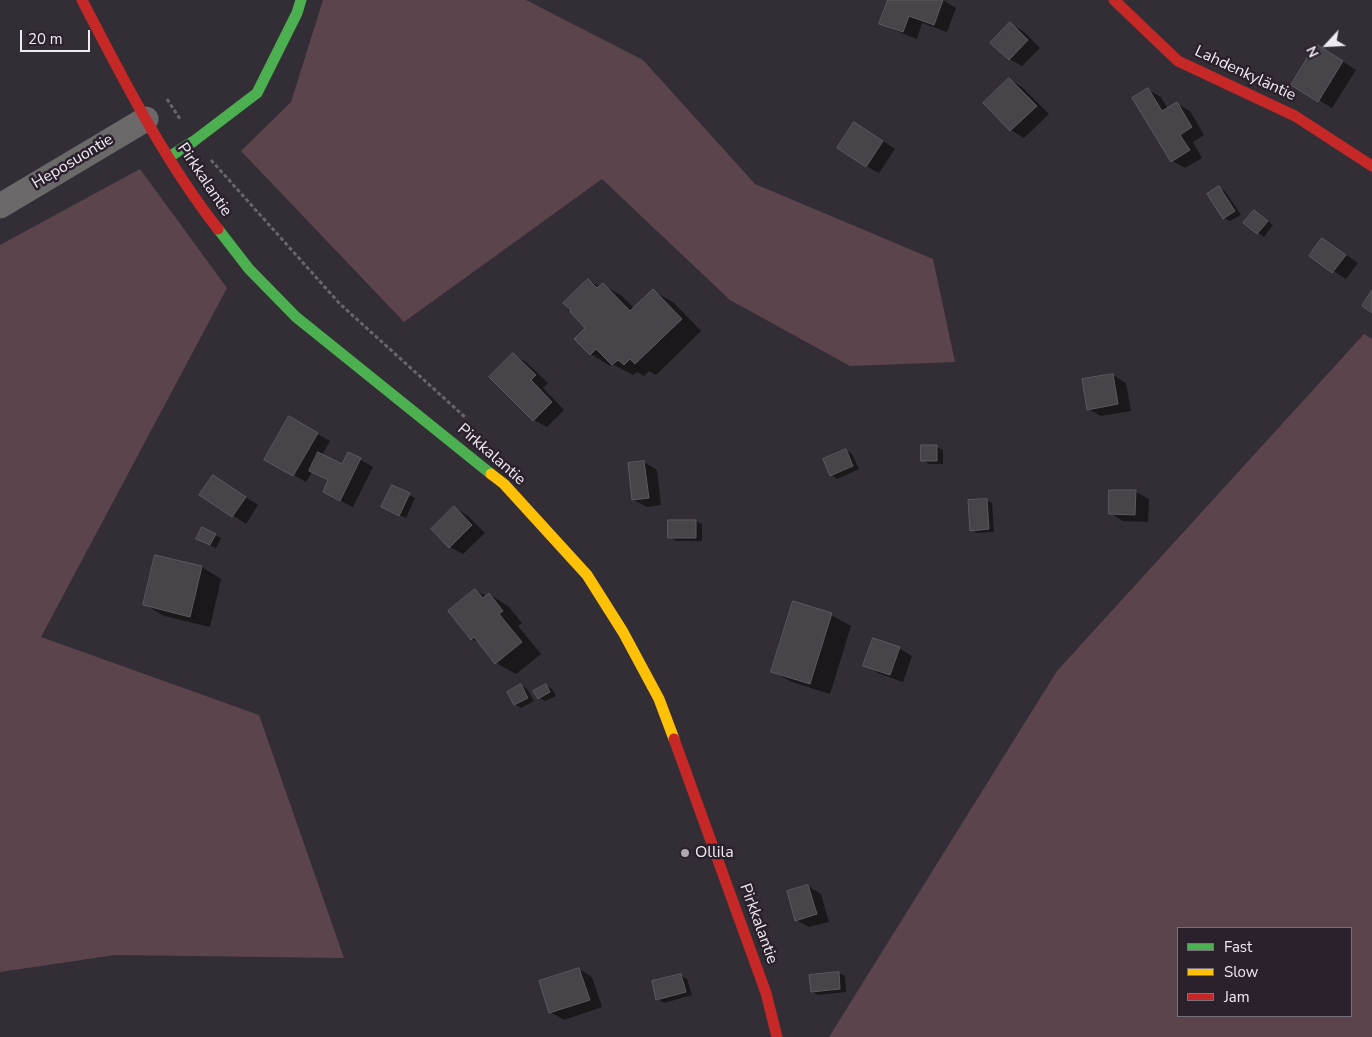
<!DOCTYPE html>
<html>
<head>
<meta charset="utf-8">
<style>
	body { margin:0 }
	#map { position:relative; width:1372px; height:1037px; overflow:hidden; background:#332e35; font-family:"Nunito Sans",sans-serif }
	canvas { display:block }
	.legend { position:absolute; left:1177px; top:927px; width:175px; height:90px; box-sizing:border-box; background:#2a212d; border:1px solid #79717c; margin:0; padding:6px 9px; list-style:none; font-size:15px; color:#f0eaf3 }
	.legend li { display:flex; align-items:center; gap:10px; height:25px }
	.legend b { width:25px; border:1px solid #79717c }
	.north { position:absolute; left:1302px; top:20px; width:50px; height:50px; -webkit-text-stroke:4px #2a212d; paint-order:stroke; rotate:245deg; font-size:14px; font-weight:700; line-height:20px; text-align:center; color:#f0eaf3 }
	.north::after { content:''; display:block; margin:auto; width:18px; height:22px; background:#f0eaf3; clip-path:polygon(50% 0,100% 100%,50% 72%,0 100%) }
	.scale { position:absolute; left:20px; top:30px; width:70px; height:22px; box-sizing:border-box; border:2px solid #f0eaf3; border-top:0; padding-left:6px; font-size:15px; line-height:18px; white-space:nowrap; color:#f0eaf3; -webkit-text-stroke:4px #2a212d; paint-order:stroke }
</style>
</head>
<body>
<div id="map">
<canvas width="1372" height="1037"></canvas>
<ul class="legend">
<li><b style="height:6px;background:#4caf50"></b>Fast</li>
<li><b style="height:6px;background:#ffc107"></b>Slow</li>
<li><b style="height:6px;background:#c62828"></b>Jam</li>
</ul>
<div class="north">N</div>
<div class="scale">20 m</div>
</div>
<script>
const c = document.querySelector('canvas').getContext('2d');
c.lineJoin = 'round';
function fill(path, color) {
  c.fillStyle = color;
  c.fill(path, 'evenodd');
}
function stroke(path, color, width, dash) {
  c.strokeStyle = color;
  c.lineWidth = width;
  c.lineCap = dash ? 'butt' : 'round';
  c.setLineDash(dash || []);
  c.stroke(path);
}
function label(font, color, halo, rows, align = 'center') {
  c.font = font + ' "Nunito Sans",sans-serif';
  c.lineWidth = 5;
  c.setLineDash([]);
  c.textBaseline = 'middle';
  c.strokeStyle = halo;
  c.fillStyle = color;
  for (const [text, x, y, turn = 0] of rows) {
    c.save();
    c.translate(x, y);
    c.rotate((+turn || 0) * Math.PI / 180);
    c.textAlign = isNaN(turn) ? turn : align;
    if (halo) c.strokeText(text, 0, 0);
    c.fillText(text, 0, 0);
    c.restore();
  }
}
fill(new Path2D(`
	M323,0H526L643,60L755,184L933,259L955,362L850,366L730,300L602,179L404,322L241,151L291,102Z
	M140,169L227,288L41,637L259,715L344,958L115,955L0,972V245Z
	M1364,334L1372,339V1037H829L1057,671ZM1178,928H1351V1016H1178Z`), '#5c444c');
fill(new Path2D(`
	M889,0H943L956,8L947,32L922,23L917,39L894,30L881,23Z
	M1010,24L1023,31L1040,48L1022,66L1009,59Z
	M1330,53L1356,70L1332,108L1293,85Z
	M1009,79L1022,87L1049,114L1024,138L1011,130L985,103Z
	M1148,90L1161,97L1168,109L1177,104L1190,111L1204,135L1193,142L1202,158L1185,168L1172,161Z
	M868,131L895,149L879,173L866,166Z
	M1219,188L1225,191L1241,215L1230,221L1224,218Z
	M1260,215L1273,225L1264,237L1245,223Z
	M1323,239L1358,263L1346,279L1311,256Z
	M588,280L600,287L603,285L622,296L635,309L653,291L673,302L701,331L656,375L649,371L644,376L637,372L633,375L612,364L610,366L591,354L576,339L587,328Z
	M513,355L526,362L548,383L543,388L564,410L547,427L534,420Z
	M1113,375L1126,383L1131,411L1101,416L1088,409Z
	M289,418L330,441L322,455L342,465L348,453L373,467L353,507L337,499L330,481L313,471L306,482L265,459Z
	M937,447L943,450V464H929L922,460Z
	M846,450L852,454L859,469L837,479L831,475Z
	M644,462L657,470L661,505L647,507L634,500Z
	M213,476L258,505L246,524L201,495Z
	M393,487L415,498L406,518L389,510Z
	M1136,492L1149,499L1148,522L1123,521L1110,513Z
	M986,500L992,503L994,532L977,533L971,530Z
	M455,508L468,516L485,533L463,554L450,547Z
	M696,521L702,524V541H676L670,537Z
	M215,535L221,538L216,548L204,542Z
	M155,556L202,567L221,579L210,627L164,616L144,604Z
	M475,590L486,596L489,594L508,606L522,623L518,626L541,654L516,674L496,663L481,644L472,639Z
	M831,615L851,626L830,694L792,682L772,671Z
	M899,648L912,656L903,682L878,673L865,665Z
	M521,685L527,689L534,701L521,708L515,704L508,692Z
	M546,685L552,689L556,696L545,701L539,698Z
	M808,886L821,894L829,922L809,927L796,920Z
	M579,969L592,977L602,1007L564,1020L550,1012Z
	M838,973L845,976L846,992L818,995L812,991Z
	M681,975L687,979L692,995L664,1003L658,999Z`), '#0007');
const building = new Path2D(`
	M888,0H943L934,25L909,16L903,32L879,24Z
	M1010,22L1028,40L1009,60L990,43Z
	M1316,44L1343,61L1318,102L1291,85Z
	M1009,78L1037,106L1010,131L983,103Z
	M1148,88L1162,111L1177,102L1192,127L1180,135L1190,150L1171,162L1132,98Z
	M854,122L883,141L866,167L837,148Z
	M1219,186L1235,211L1223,219L1207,194Z
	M1254,210L1268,221L1257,234L1243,223Z
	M1322,238L1346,255L1332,273L1309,256Z
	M588,279L597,288L603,283L630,311L653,289L682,319L635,364L630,359L624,365L618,360L612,365L596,349L590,355L574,339L585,328L570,312L571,310L563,303Z
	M1372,290V313L1362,306Z
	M513,353L536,375L531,380L552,402L533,421L489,377Z
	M1113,374L1118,404L1087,410L1082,379Z
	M289,416L318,433L293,476L264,460Z
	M921,445H937V461H921Z
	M846,449L853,466L830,476L823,459Z
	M318,452L342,464L348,452L361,458L340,501L323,492L328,480L309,471Z
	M644,461L649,498L632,500L628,463Z
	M213,475L246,497L232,517L199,495Z
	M392,485L410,493L399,516L381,507Z
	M1109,490H1136L1135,515L1109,514Z
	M987,499L989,529L970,531L968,500Z
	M454,506L472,525L449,548L431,529Z
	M668,520H696V538H668Z
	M202,527L216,534L210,545L196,539Z
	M155,555L202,566L190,617L143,605Z
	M475,589L483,598L489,593L503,611L499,614L522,642L495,664L474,637L471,640L448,611Z
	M793,601L832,613L810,684L771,672Z
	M873,638L900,647L890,675L863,666Z
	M521,684L528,698L514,705L507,692Z
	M546,684L550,692L538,699L533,691Z
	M808,885L817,914L795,921L787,891Z
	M579,968L590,1000L549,1013L539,981Z
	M839,972L840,989L811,992L809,975Z
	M681,974L686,992L656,1000L652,981Z`);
fill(building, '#47444a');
stroke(building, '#5c595f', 1);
stroke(new Path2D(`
	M167,99L180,119
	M211,160L340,304L466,418`), '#696569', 3, [4, 2.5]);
stroke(new Path2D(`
	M0,206L146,119`), '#6c696b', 25);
stroke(new Path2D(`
	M169,157L194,141L257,93L297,13L301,0
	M218,229L249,269L296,317L491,474`), '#4caf50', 11);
stroke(new Path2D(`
	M491,474L504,484L587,575L623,632L659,699L674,739`), '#ffc107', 11);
stroke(new Path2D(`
	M82,0C122,77 164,160 218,229
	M1114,0L1178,61L1295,116L1372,166
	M674,739L766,993L777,1037`), '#c62828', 11);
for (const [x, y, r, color] of [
	[685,853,5,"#aea8b0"]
]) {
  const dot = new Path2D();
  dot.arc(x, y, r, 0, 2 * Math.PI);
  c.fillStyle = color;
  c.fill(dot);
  stroke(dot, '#2a212d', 2);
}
label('16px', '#f0eaf3', '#2a212d', [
	["Lahdenkyläntie",1245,74,25],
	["Heposuontie",73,162,-31],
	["Pirkkalantie",204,180,56],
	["Pirkkalantie",491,455,41],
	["Pirkkalantie",758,924,70]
]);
label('16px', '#f0eaf3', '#2a212d', [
	["Ollila",695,853]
], 'left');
</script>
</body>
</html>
